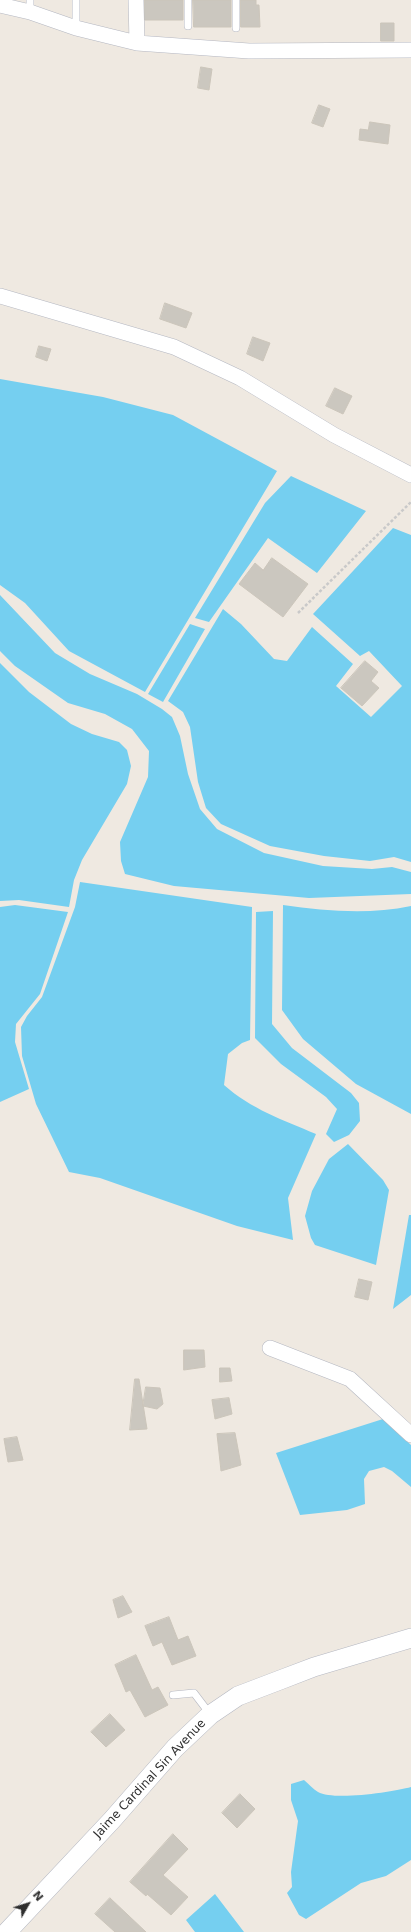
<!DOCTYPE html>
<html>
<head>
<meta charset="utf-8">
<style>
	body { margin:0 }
	#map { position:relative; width:411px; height:1932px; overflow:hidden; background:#efe9e1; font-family:"DejaVu Sans",sans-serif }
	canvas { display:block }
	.north { position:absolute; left:8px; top:1884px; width:40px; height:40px; -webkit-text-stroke:3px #fff; paint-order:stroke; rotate:51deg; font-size:11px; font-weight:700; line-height:16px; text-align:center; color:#2e2e2e }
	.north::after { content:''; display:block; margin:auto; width:14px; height:18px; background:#2e2e2e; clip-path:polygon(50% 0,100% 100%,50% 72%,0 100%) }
</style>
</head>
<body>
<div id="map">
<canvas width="411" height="1932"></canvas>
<div class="north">N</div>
</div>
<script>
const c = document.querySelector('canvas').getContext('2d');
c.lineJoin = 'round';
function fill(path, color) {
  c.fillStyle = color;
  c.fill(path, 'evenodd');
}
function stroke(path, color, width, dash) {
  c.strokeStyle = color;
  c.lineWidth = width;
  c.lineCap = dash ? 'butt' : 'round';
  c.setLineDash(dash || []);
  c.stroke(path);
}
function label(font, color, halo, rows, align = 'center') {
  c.font = font + ' "DejaVu Sans",sans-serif';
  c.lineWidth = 3.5;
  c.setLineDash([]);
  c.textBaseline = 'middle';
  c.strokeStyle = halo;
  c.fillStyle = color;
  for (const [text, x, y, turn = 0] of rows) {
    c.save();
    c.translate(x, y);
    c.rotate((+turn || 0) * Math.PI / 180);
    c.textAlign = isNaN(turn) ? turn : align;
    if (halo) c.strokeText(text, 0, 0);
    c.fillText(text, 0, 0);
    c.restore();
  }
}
fill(new Path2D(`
	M0,379L103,397L173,415L277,471L145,692L69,651L25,603L0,585Z
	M291,476L366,511L317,573L268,538L209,622L195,618L265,503Z
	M393,528L411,535V862L394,857L370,861L324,856L270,846L221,824L206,808L198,782L190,727L183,712L168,701L223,609L241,624L274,659L287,661L312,627L353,664L336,686L371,717L402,686L369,651L360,656L313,614Z
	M0,595L55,653L90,674L137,694L162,709L172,717L180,736L188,774L200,809L217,829L264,853L323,866L372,869L392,867L411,872V894L309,898L174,886L125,874L121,861L120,842L148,777L149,751L132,729L105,714L68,703L15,666L0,651Z
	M190,624L205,629L163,702L148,694Z
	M0,663L29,692L71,724L92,734L119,742L127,750L131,766L127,784L82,860L74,880L69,907L19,900L0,901Z
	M80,882L252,907L250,1040L242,1043L228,1054L224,1085C251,1109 283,1120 316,1134L288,1198L293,1240L237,1226L100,1178L69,1172L36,1104L22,1056L21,1027L27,1016L42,997L75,907Z
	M15,905L68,912L40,994L16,1024L15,1042L29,1089L0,1102V907Z
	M283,905C326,911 368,915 411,906V1114L356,1084L303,1039L282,1010Z
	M273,911L272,1024L292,1048L351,1093L359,1103L360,1121L349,1135L334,1142L326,1134L337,1109L326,1097L281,1064L255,1038L256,912Z
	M348,1144L383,1180L389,1190L376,1265L315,1245L311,1238L305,1216L312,1191L329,1159Z
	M409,1215H411V1295L393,1309Z
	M383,1419L411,1445V1487L392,1471L384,1467L369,1471L364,1479L365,1504L347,1510L300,1515L276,1453Z
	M304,1780C309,1784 313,1789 318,1792C334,1801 393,1792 411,1787V1860L386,1876L361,1883L306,1919L299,1915L287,1893L292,1887L291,1872L298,1821L291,1800V1784Z
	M215,1894L244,1932H195L186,1920Z`), '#75cff0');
const building = new Path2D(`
	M145,0H183V20H145Z
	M193,0H231V27H194Z
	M241,0H256V5H259L260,27H241Z
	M381,23H394V41H381Z
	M201,67L212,69L209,90L198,88Z
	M319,105L330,109L323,127L312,123Z
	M370,122L390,125L388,144L359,140L360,129L368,130Z
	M165,303L192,313L186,328L160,319Z
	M253,337L270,343L263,361L247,354Z
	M39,346L51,349L47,361L36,357Z
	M335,388L352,396L343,414L326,406Z
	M272,558L308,584L283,617L239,584L255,563L263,570Z
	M365,661L378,672L371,681L379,688L362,706L341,688Z
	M359,1279L372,1282L368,1300L355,1297Z
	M184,1350H204L205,1367L184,1370Z
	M220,1368H230L232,1381L220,1382Z
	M135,1379H139L147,1429L130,1430Z
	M146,1387L160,1388L163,1404L157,1409L143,1406Z
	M229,1398L232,1414L215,1419L212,1400Z
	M235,1433L241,1465L221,1471L217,1434Z
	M17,1437L23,1460L8,1462L4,1439Z
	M123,1596L132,1612L118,1618L113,1600Z
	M169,1617L178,1640L188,1636L196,1656L172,1665L162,1642L153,1646L145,1626Z
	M136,1655L152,1690L158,1687L168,1705L145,1717L130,1690L126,1692L115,1665Z
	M110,1714L125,1730L106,1747L91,1732Z
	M240,1794L255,1809L237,1828L222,1813Z
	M173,1834L188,1849L163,1875L188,1897L171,1915L147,1894L146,1896L130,1882Z
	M110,1898L146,1932H115L95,1914Z`);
fill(building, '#cbc7bf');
stroke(building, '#cbc5ba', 1);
const service = new Path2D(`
	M30,0V12
	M76,0V28
	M188,0V26
	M236,0V28
	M173,1695L194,1693L210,1714`);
const minor = new Path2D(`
	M136,0L137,43
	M0,5L30,12L76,28L137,43L249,51L411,50
	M0,296L174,347L240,378L334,435L411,475
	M270,1348L350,1379L411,1435`);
const tertiary = new Path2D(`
	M7,1932L112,1820L175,1748L210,1715L238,1696L280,1680L314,1667L411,1638`);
stroke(service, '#b4b7c1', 8);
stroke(minor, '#b4b7c1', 16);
stroke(tertiary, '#b4b7c1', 20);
stroke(new Path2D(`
	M298,613L411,502`), '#c9c9c9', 2.5, [3, 2]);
stroke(service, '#fff', 7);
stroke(minor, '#fff', 15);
stroke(tertiary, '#fff', 19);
label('12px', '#2e2e2e', '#fff', [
	["Jaime Cardinal Sin Avenue",150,1779,-47]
]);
</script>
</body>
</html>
